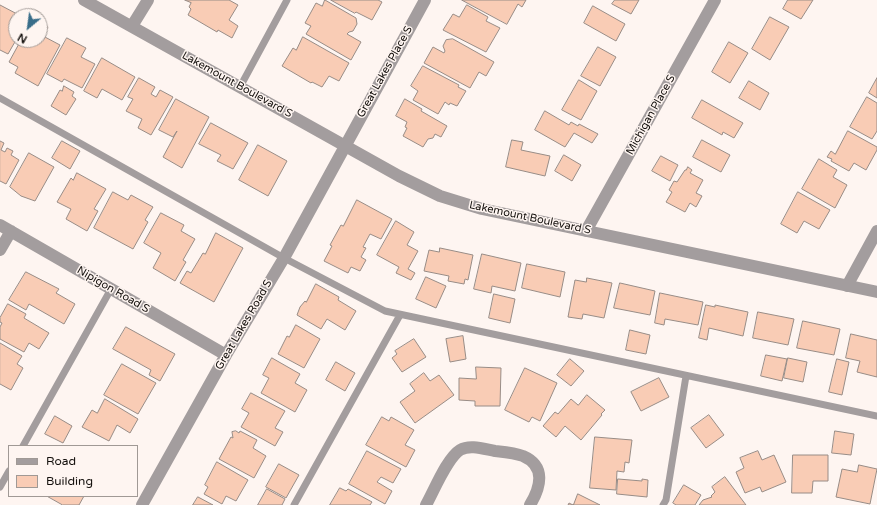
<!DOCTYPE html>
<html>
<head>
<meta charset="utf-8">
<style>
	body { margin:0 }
	#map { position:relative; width:877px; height:505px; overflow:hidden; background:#fef5f1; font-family:"Varela Round",sans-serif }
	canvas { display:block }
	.legend { position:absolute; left:8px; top:445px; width:130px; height:52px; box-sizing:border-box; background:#fef5f1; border:1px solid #a09995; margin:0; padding:5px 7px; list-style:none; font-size:12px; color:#130f0c }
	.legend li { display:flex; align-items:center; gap:8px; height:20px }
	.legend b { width:20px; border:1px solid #a09995 }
	.north { position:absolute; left:8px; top:8px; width:40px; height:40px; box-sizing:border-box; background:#fef5f1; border:1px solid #a09995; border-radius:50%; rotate:209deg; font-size:11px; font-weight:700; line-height:16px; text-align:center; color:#130f0c }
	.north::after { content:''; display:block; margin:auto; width:14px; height:18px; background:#386d89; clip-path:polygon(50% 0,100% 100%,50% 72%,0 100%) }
</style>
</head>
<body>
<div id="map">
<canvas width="877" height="505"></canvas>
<ul class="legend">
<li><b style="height:5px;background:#a39d9e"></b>Road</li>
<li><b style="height:11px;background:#f9ccb5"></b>Building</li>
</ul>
<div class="north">N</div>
</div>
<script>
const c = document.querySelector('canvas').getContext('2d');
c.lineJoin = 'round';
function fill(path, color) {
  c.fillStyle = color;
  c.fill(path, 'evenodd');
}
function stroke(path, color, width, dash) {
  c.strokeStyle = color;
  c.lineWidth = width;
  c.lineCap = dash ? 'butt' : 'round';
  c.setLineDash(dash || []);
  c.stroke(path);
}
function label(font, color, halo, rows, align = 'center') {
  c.font = font + ' "Varela Round",sans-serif';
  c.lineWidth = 3;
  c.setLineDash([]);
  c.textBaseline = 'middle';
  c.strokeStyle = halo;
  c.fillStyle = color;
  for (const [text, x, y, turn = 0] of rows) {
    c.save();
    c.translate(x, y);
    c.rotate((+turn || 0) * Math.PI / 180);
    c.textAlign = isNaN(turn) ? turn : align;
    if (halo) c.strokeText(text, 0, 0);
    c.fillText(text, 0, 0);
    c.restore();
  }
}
const building = new Path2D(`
	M185,0H229L238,5L229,20L238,26L232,38L218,30L217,32L188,15L191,9L189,7L191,3Z
	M325,0L356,18L357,24L353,31L349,32L347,34L361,42L351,60L306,34L311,26L305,23L316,3L322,6Z
	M331,0H378L382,2L372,20L356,12L355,13Z
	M462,0H526L522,7L518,4L507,24Z
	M615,0H639L631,14L612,4Z
	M788,0H813L801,19L783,9Z
	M0,5L19,15L16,16V40L8,54L0,50Z
	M467,5L488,17L486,21L500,28L486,52L443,30L453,14L459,17Z
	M593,6L625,24L616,41L584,23Z
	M770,17L789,27L770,60L752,49Z
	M40,23L48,27L43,36L60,45L38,86L15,73L18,67L9,62L21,40H40Z
	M303,37L349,63L339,81L329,76L322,87L312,82L311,83L282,66L293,48L296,50Z
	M67,38L86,48L81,57L95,64L82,88L64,79L62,82L47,74Z
	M453,39L494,62L486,76L479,72L470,88L424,63L433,47L444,53L445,51L443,46L446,40Z
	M729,42L748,53L730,83L712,72Z
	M598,47L616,57L600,86L581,76Z
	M102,58L135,77L122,100L102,89L97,98L84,91Z
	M423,66L459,85L458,87L466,91L457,106L450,103L449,105L445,102L438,114L413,100L418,91L411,86Z
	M139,78L155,87L151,94L156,97L160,90L173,97L151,135L138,128L142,119L126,111L133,99L128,97Z
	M877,78V98L869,93Z
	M579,80L597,91L581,120L562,110Z
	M749,81L769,93L760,110L739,98Z
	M64,86L74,92L72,96L76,99L66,115L51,106L60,90L62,91Z
	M867,97L877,103V131L872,139L850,127Z
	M176,99L209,117L182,168L163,157L177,131L173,137L159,130Z
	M405,99L422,109L421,111L447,126L441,137L435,134L433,138L428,139L423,147L403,136L407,128L405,127L407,122L396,116Z
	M702,100L743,123L734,138L723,132L722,135L692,118Z
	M545,111L569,125L571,122L578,126L579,124L598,134L592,143L574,133L565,147L535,130Z
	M211,123L248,143L233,169L217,161L221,155L199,144Z
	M848,131L877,147V150L866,170L854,163L849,171L831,161L832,159L827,157L831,151L835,154Z
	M512,140L523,142L521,150L550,156L545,176L506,167Z
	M702,140L730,155L721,172L693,157Z
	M0,141L4,143L1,150L5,152L7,148L13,151L11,155L19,160L6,184L0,181Z
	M62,141L80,151L70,169L52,158Z
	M258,145L287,161L268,196L239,180Z
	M29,153L54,167L35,201L21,196L10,187Z
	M564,155L581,165L572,181L555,171Z
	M661,156L678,165L670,181L652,171Z
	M819,159L837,170L833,177L847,185L835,208L802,189Z
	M688,167L692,170L690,173L703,180L696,193L702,196L696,207L690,203L685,212L666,202L672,192L669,190L674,181L677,182L685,170H686Z
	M77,173L106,189L94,209L98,211L87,231L66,219L71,209L57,202L71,178L73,180Z
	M113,192L128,200L131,195L153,207L145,220L148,222L133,249L94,228Z
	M798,192L830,210L819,229L804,221L797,233L781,224Z
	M357,200L392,219L381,239L370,234L363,247L366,248L361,257L366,260L360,271L351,267L348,273L324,261L332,246L330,245L341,225L343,226Z
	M161,213L184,225L181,231L195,239L183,260L186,262L175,281L153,268L161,253L144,243Z
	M396,221L414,232L407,245L418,251L408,269L415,273L411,280L396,273L399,267L377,255Z
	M216,233L243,248L214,302L180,283L187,271L191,273L203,253L205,254Z
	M440,248L473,255L468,280L465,279L464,284L448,281L449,276L424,271L429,250L439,252Z
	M482,254L521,263L515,291L492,286L491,293L474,289Z
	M527,264L565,272L560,297L522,288Z
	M26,272L59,289L56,293L75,304L64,324L29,304L26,310L9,300Z
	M426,277L446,286L436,308L416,299Z
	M587,278L612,283L604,318L583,314L582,319L568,317L575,280L586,282Z
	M620,283L655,291L650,315L614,308Z
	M316,284L339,297L338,300L356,311L345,330L327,319L321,329L297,315L300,307L305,301L306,302Z
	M660,293L703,302L698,325L665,319L664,325L655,323Z
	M494,294L515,299L510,323L489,318Z
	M8,304L26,314L24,318L49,333L39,349L29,343L24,352L0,339V327L2,323L0,322V318Z
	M706,305L715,307V305L748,312L743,336L709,328L707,340L699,338Z
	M758,312L794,319L788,345L753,338Z
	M803,321L840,329L834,355L797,348Z
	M296,325L320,339L304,368L278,354L287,336L289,337Z
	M126,327L175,354L160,381L149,375L151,370L113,349Z
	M630,330L650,335L646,354L626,350Z
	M851,334L877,340V377L857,372L860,361L846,358Z
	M463,336L466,359L450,362L446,339Z
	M414,339L426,357L402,372L392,358L397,354L395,351Z
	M0,343L22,356L17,364L23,368L11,390L0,384Z
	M766,355L787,359L782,381L761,376Z
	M272,358L300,374L295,383L307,390L295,412L261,393L269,378L263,375Z
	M788,358L807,362L803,382L784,378Z
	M570,359L584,371L571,386L557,375Z
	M837,359L849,362L842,395L829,392Z
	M336,362L355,373L345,391L326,380Z
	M122,364L156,383L138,414L104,395Z
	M476,367L501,368L500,406H475V401L459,400V378L476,379Z
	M525,368L557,383L540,421L532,417L529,422L505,410Z
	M424,373L430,381L439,375L454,395L415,423L400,402L415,391L410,384Z
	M659,378L669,397L641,411L631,392Z
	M251,393L285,411L275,428L283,432L275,446L241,427L249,413L242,409Z
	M587,395L605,410L601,414L602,415L581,440L565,426L556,437L543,426L555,412L558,414L571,399L578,405Z
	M105,399L138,419L130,433L117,425L109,441L82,427L92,410L97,413Z
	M709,415L724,435L706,448L691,428Z
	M55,416L72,426L63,443L45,434Z
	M382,417L389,421L391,417L414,430L405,445L415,450L406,467L366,445Z
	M236,431L239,433L240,431L257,440L253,448L266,456L254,478L219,459L231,437L233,438L232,432Z
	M835,431L854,434L851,455L832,453Z
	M595,437L632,440L629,463L625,462L624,472L617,471L616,490L590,488Z
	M367,451L401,469L393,483L381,477L377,482L392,491L385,504L349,484Z
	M758,451L762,460L774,455L786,482L762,492L760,487L745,493L736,472L744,468L740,458Z
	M793,455H828V481H813L812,493H792Z
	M217,462L248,480L236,501L226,496L222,504L204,494L208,487L205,485Z
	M279,464L299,475L286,498L266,487Z
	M859,465L877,469L870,504L836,497L842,469L857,472Z
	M725,477L746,505H699L703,500L712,497L711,496L715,492L712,487Z
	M618,479L642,481V479L648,480L647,497L617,494Z
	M684,485L701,495L695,505H676L673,503Z
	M340,488L346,491L348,489L372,502L370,505H330Z
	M267,489L285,499L282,505H258Z
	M578,494L600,505H568L569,503L573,505Z
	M47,496H84L79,505H63Z
	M198,497L213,505H193Z`);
fill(building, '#f9ccb5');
stroke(building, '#988c86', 1);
stroke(new Path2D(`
	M240,87L287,0
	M0,98L284,258L385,311L877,416
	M23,446L111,289
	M0,487L9,471
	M294,505L400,315
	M663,505L666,500L686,376`), '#a39d9e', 7);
stroke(new Path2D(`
	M84,0L399,176L440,196L482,209L877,292
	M132,26L148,0
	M0,225L226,355
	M586,231L715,0
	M0,250L11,231
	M847,286L877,231
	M142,505L226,355L284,258L425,0
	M426,505C434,491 447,458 460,450C470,444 484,449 495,451C504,452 515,453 523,456C546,466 541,487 530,505`), '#a39d9e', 12);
label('11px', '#130f0c', '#fef5f1', [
	["Great Lakes Place S",385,72,-61],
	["Lakemount Boulevard S",237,85,29],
	["Michigan Place S",651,115,-61],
	["Lakemount Boulevard S",530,218,12],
	["Nipigon Road S",113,290,30],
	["Great Lakes Road S",244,325,-60]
]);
</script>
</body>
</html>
